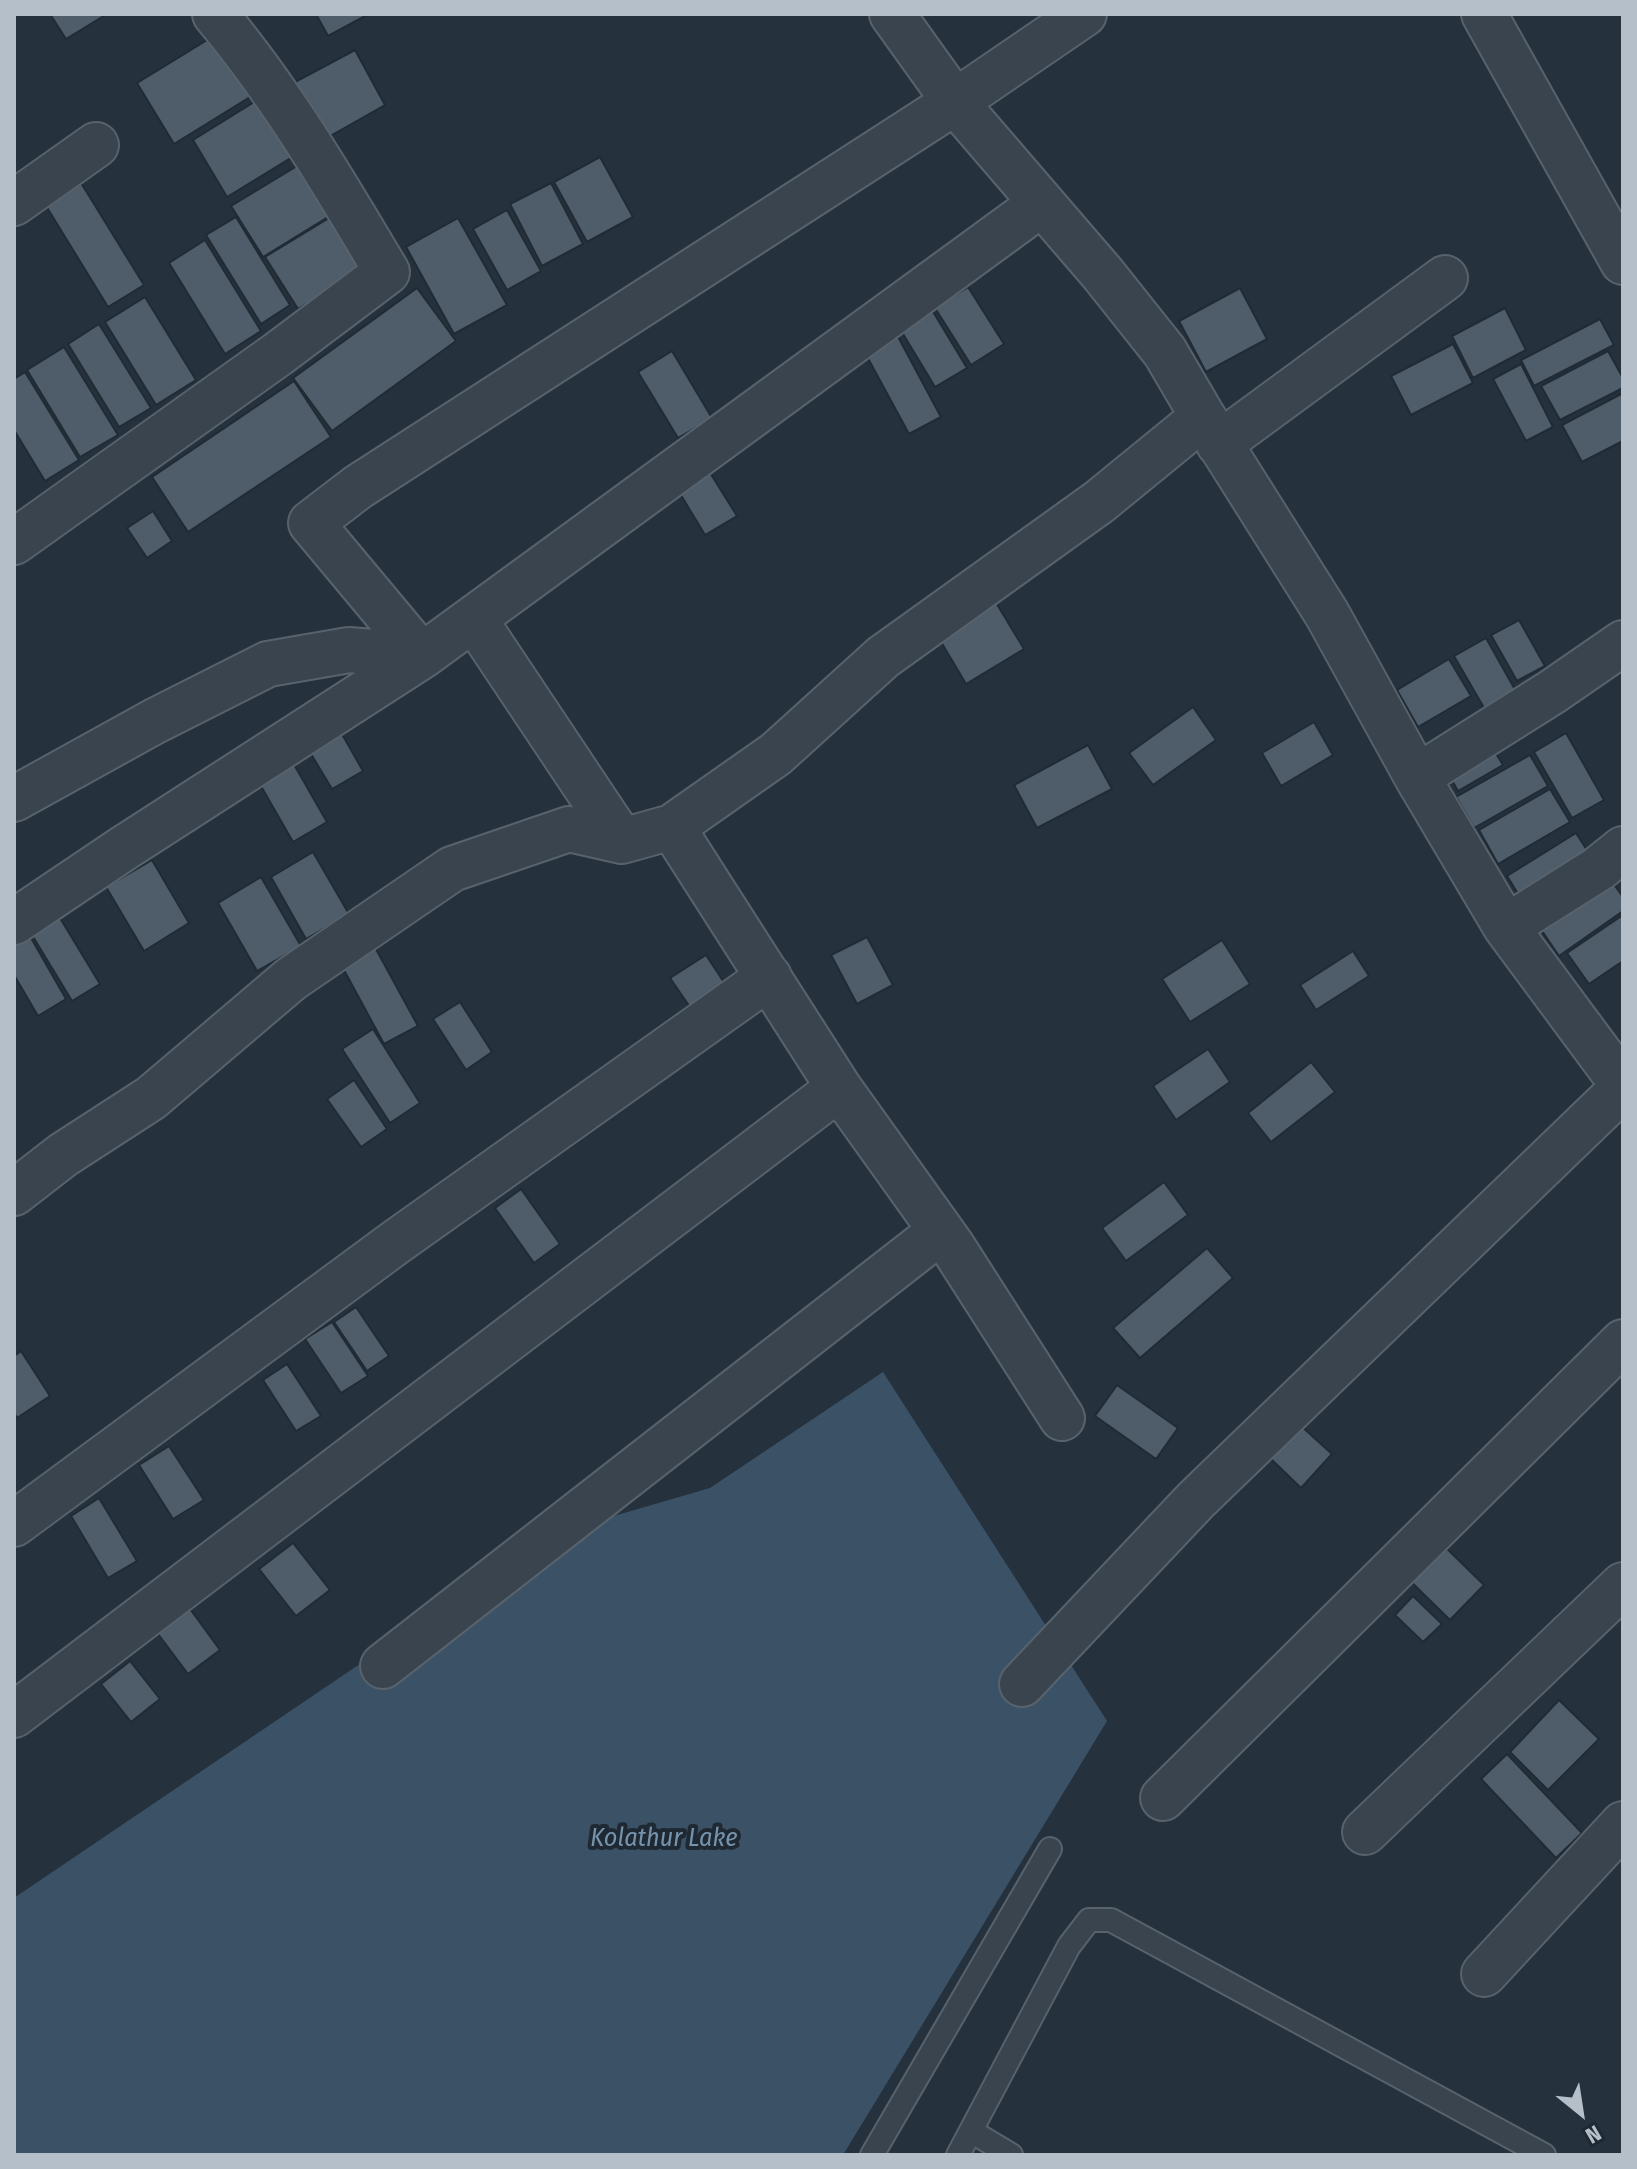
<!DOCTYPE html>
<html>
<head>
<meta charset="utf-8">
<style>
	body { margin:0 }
	#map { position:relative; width:1637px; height:2169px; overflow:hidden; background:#25323e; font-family:"Fira Sans Condensed",sans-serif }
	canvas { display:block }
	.frame { position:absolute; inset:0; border:16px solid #b5bfc9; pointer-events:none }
	.north { position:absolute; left:1541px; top:2073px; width:80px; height:80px; -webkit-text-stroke:6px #1e2933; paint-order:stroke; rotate:150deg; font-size:22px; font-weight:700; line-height:32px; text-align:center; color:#b5bfc9 }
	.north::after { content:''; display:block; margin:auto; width:28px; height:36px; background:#b5bfc9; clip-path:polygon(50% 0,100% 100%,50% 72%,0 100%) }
</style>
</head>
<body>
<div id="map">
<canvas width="1637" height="2169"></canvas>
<div class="frame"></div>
<div class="north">N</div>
</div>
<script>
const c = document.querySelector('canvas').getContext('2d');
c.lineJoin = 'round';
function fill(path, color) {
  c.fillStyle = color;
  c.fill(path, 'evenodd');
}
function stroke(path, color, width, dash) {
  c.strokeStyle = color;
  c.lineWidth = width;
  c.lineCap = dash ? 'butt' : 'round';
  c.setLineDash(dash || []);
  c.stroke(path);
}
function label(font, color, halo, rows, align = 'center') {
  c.font = font + ' "Fira Sans Condensed",sans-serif';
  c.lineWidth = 8;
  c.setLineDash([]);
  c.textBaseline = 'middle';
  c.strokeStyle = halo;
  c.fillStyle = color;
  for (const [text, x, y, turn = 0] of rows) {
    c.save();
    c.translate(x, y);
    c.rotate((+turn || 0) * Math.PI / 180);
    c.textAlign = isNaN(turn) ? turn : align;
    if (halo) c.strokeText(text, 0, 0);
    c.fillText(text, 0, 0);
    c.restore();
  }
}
fill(new Path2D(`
	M883,1372L1107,1721L843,2155H14V1898L552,1534L710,1488Z`), '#3b5266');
const building = new Path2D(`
	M50,14H107L66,39Z
	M316,14H369L328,36Z
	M212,37L250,97L174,144L137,83Z
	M355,50L385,105L325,139L295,82Z
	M259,99L294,156L227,197L193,140Z
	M600,157L633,217L587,242L554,182Z
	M297,166L328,217L263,257L231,206Z
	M78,178L144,285L108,307L43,201Z
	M551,183L583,244L542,266L510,204Z
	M507,210L541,271L507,290L473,229Z
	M334,215L366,267L298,309L265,257Z
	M236,217L290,305L261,324L206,235Z
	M458,218L507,305L454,334L406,247Z
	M205,240L261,331L225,354L169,263Z
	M968,287L1004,344L971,365L935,308Z
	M417,288L456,341L332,431L293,378Z
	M1240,288L1267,339L1206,372L1179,321Z
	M145,297L196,380L156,405L105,322Z
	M1505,308L1526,350L1473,378L1452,336Z
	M932,310L967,368L935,387L900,329Z
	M1600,319L1614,345L1534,386L1521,360Z
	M99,324L151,408L119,427L68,344Z
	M896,333L941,417L909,434L864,351Z
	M1453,344L1473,383L1411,415L1391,376Z
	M64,347L118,435L80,457L27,370Z
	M672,351L712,418L678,438L638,372Z
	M1608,351L1623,378V388L1560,420L1541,386Z
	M1521,364L1553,427L1526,441L1493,379Z
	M25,372L79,460L45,481L14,430V379Z
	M294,381L331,437L188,532L152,477Z
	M1623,393V441L1582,462L1562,425Z
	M704,463L737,516L705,535L673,482Z
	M153,511L172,541L147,558L127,528Z
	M989,591L1024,649L966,684L931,625Z
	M1519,620L1545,666L1517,681L1491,635Z
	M1486,638L1522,702L1491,720L1454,656Z
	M1449,659L1471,696L1418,727L1397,690Z
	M1193,707L1216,740L1153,785L1129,753Z
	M334,720L363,771L332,789L302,739Z
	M1314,722L1333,755L1281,786L1262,753Z
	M1566,733L1604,800L1572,818L1534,752Z
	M1489,742L1503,765L1458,791L1445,768Z
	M1088,745L1112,789L1037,828L1014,785Z
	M288,754L327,822L293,842L254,774Z
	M1530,755L1548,786L1474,828L1456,797Z
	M1550,789L1570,822L1498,864L1479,830Z
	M1576,833L1594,861L1525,905L1507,876Z
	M313,852L349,914L306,939L271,877Z
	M152,860L189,923L144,951L106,887Z
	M1608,876L1623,897V911L1559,956L1538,925Z
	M261,877L301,946L257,971L218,903Z
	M1623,915V961L1589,984L1567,953Z
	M60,918L100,984L72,1001L32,935Z
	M27,931L66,999L38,1016L14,975V939Z
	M867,937L893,985L857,1004L831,955Z
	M371,940L418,1026L384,1044L338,959Z
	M1222,940L1250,984L1190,1022L1162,979Z
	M1353,951L1369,976L1316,1010L1300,985Z
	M706,955L729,990L694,1013L670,978Z
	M460,1002L492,1052L466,1070L433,1019Z
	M373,1029L420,1103L390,1123L342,1049Z
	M1208,1049L1230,1082L1176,1120L1153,1086Z
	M1311,1062L1335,1092L1271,1142L1248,1113Z
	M354,1080L387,1129L361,1147L327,1099Z
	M1164,1182L1188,1215L1126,1261L1102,1228Z
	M521,1189L560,1244L534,1263L495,1208Z
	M1207,1248L1233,1278L1140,1358L1113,1328Z
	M356,1307L389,1356L367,1371L334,1322Z
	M332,1322L368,1376L341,1393L305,1339Z
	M21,1351L50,1396L17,1418L14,1413V1356Z
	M287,1364L321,1416L296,1431L263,1380Z
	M1117,1385L1178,1428L1156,1459L1095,1416Z
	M1300,1425L1332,1454L1301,1488L1270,1458Z
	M169,1446L204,1500L173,1519L139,1465Z
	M99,1498L137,1561L108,1578L71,1516Z
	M1433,1535L1484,1585L1450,1620L1399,1570Z
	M293,1543L330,1590L296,1616L259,1569Z
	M1413,1596L1442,1624L1423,1642L1395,1615Z
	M185,1602L220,1650L188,1674L152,1626Z
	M130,1661L160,1699L131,1722L101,1684Z
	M1559,1700L1599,1739L1548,1790L1510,1752Z
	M1507,1754L1582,1833L1556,1858L1481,1779Z`);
fill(building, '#4e5d69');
stroke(building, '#202b35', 2);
const lane = new Path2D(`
	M971,2131L1011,2155
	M872,2155L1050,1849
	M958,2155L1069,1946L1089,1920H1111L1544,2155`);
const street = new Path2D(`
	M1484,14L1623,262
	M14,203L96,145
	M1203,417L1327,614L1417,777L1506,927L1623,1085
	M1219,444L1445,278
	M14,542L278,354L387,272C334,183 282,94 215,14
	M474,619L622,841
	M422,656L311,523L358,487L955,102L1084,14
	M1417,777L1552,692L1623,643
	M14,799L155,721L268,664L349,650L422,656
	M672,827L839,1088L952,1246L1062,1418
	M14,922L124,848L422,656L1041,204
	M1506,927L1598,869L1623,849
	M14,1193L63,1155L151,1098L291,979L452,869L569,829L622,841L672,827L776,754L883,657L1099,502L1203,417L1165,352L1103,274L955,102L892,14
	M14,1524L396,1242L769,977
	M383,1666L941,1231
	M1022,1684L1196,1500L1623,1088
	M14,1715L839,1088
	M1163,1798L1623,1342
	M1365,1832L1623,1585
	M1484,1974L1623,1824`);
stroke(lane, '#57626c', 26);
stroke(street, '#57626c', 48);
stroke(lane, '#39444e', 22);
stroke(street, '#39444e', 44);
label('italic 26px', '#7693ab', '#1e2933', [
	["Kolathur Lake",664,1839]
]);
</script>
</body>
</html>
